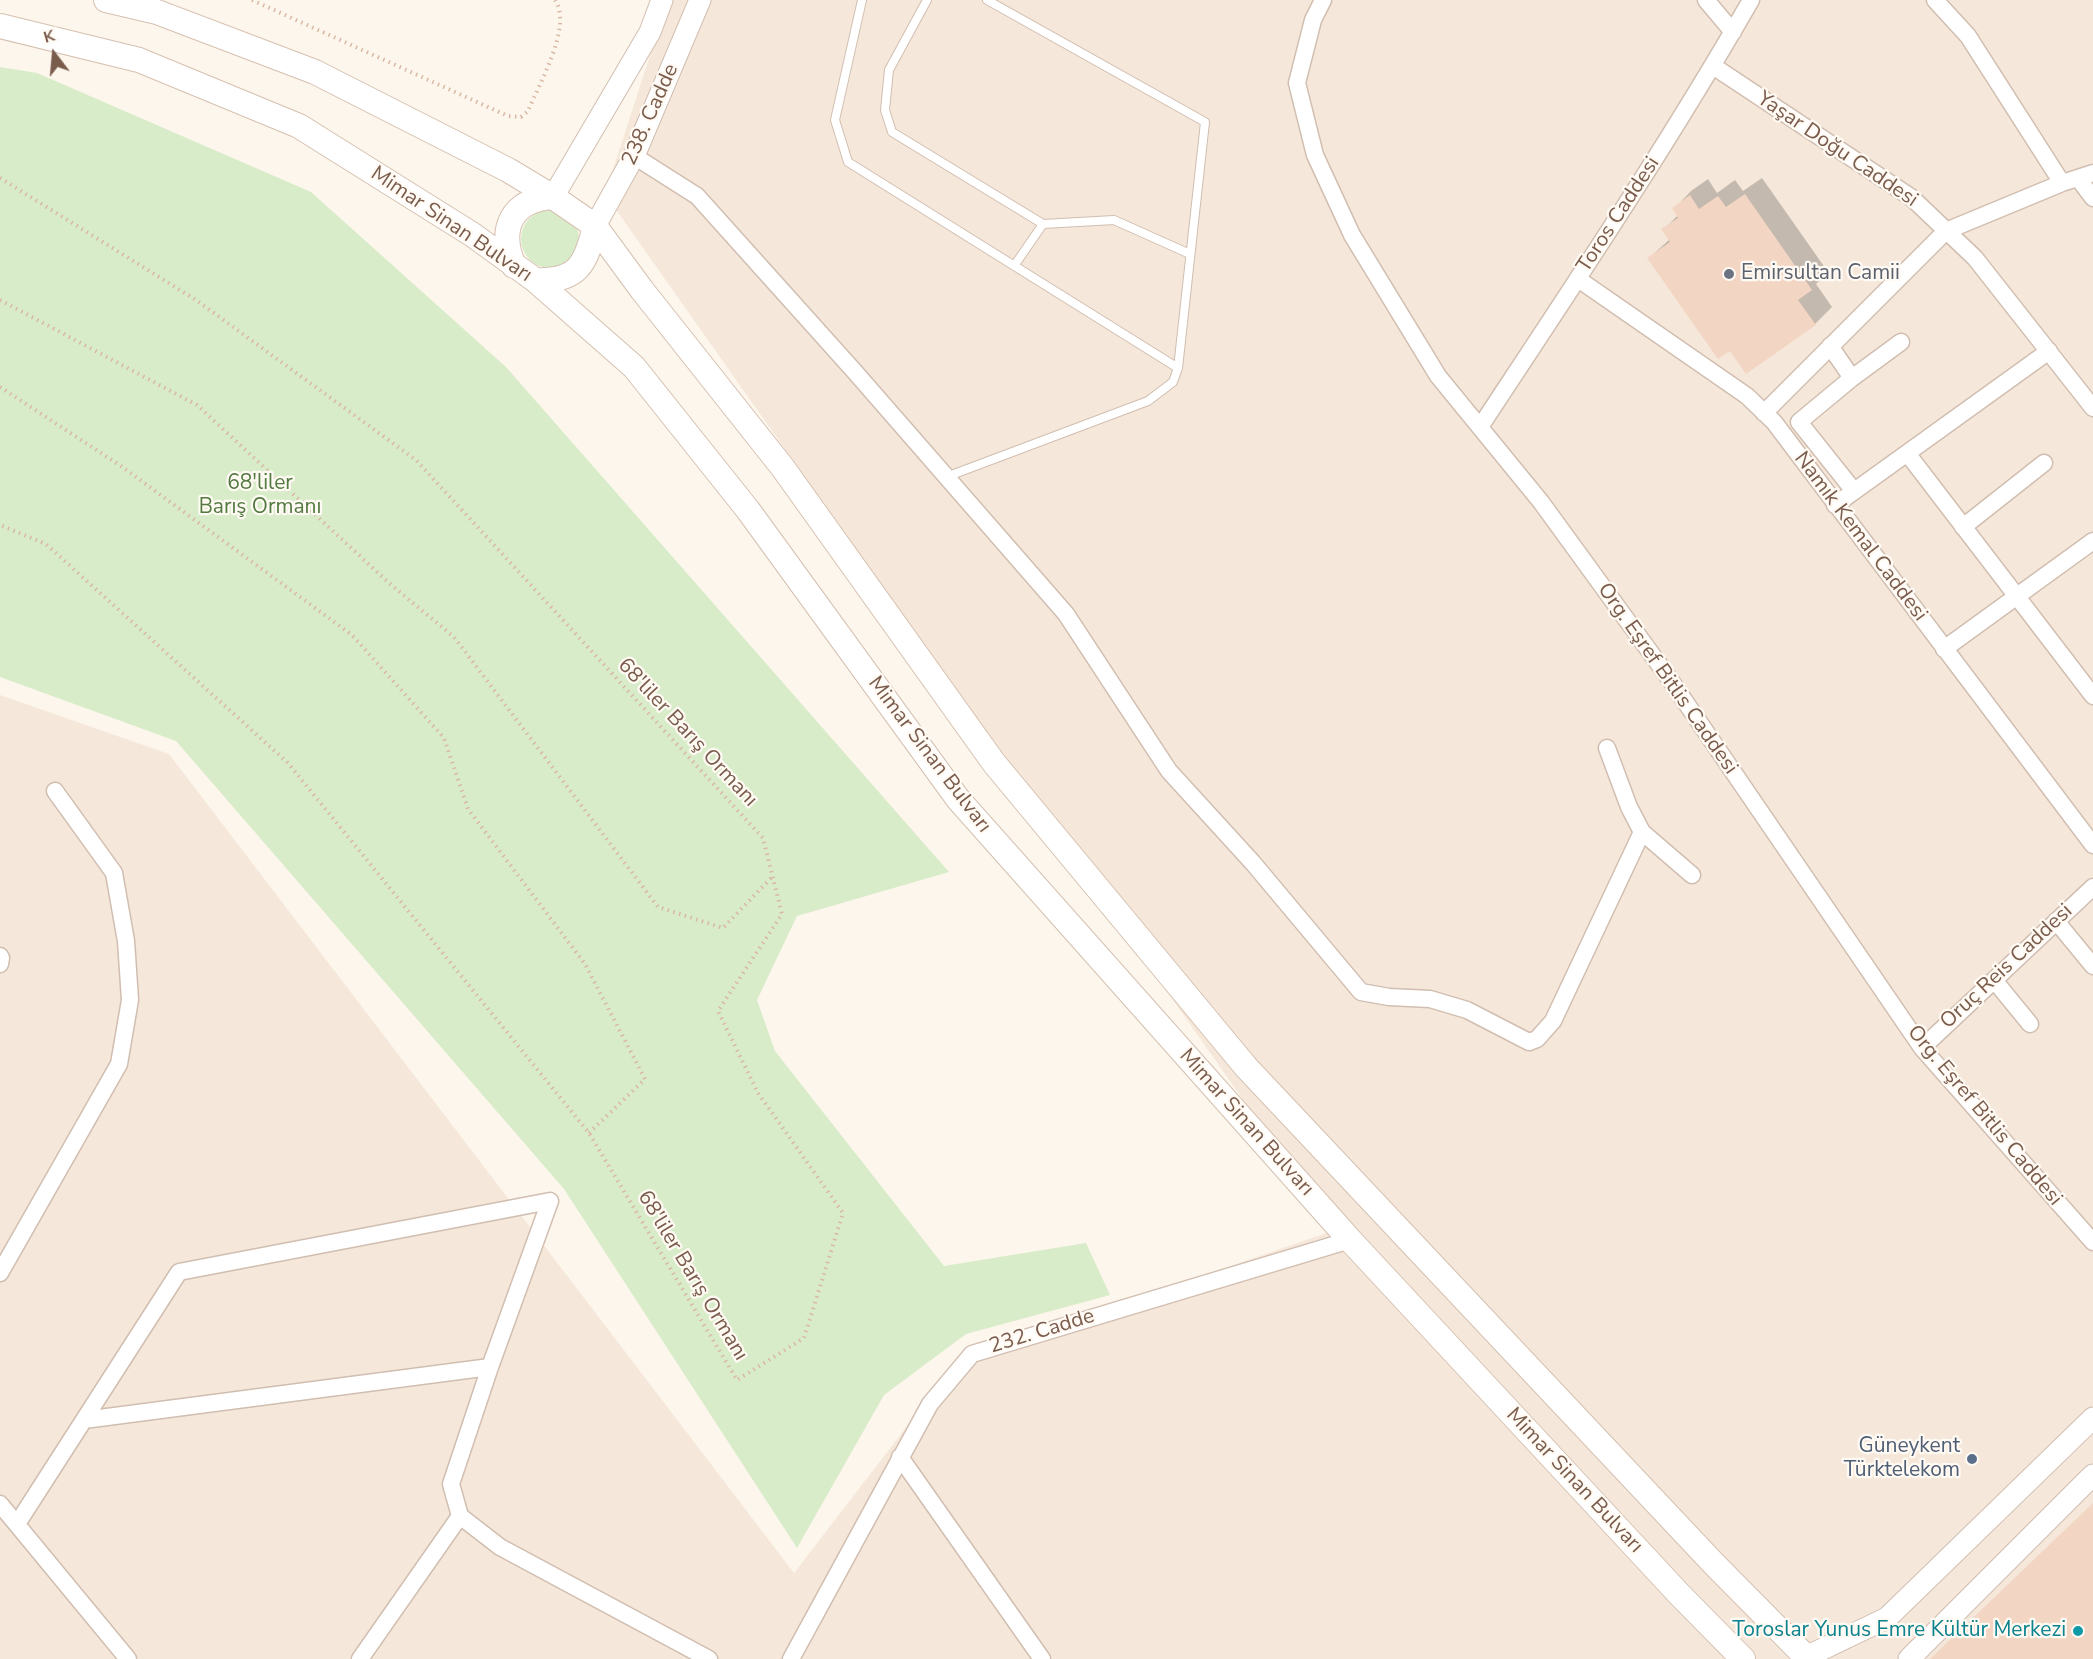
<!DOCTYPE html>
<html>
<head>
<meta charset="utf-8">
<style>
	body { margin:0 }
	#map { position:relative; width:2093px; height:1659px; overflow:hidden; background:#fdf6ec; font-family:"Nunito Sans",sans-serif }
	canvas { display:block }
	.north { position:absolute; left:24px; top:24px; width:60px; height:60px; -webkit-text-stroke:4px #fffaf3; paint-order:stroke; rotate:344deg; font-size:16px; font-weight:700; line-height:24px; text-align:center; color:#7a5c4d }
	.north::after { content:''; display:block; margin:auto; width:21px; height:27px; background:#7a5c4d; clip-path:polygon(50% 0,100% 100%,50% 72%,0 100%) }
</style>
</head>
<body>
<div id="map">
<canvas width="2093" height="1659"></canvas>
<div class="north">K</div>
</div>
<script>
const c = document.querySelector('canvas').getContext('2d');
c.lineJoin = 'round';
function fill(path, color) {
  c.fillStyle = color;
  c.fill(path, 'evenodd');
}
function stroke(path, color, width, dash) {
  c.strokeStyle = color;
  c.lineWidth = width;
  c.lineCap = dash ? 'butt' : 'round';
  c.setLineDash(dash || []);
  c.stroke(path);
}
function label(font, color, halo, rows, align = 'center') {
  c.font = font + ' "Nunito Sans",sans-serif';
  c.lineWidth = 4.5;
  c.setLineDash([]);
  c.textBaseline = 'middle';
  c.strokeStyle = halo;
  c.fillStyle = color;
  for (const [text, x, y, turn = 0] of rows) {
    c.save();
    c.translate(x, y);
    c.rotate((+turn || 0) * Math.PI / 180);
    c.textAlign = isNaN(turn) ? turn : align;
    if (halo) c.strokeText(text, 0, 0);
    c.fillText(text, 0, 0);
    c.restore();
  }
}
fill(new Path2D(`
	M668,0H2093V1659H0V695L169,754L794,1573L958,1360L1335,1230L605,194Z`), '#f5e8da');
fill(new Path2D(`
	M0,67L37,73L311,192L506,367L949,872L797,916L757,1000L775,1051L944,1266L1086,1243L1110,1295L966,1334L884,1395L797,1548L564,1189L176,741L0,677Z
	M521 239a29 29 0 1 1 58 0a29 29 0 1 1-58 0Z`), '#d8ecc9');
fill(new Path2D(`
	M1762,178L1828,272L1816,284L1832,307L1815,324L1730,349L1649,258L1670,239L1663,230L1678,215L1674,209L1691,191L1708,179L1717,193L1735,180L1743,191Z`), '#0003');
fill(new Path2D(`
	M1745,194L1812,290L1798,300L1816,325L1746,374L1730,351L1718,359L1647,258L1670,242L1661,229L1678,218L1672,208L1690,195L1699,209L1718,196L1726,207Z
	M2093,1503V1659H1930Z`), '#f3d5c3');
const service = new Path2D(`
	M862,0L835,120L848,162L1178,368
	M927,0L889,70L885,110L892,132L1043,224L1114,220L1190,254
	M1014,266L1043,224
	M946,477L1148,401L1173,382L1178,368L1205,122L987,0`);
const minor = new Path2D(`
	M1323,0L1313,20L1297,83L1315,155L1352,235L1438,376L1541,502L1669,678L1922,1048L2093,1242
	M1706,0L1733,32
	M1935,0L1968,36L2062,183
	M1713,66L1912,198L1975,258L2093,408
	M634,156L697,196L855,372L1066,614L1169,771L1253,863L1361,992L1389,997L1430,999L1467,1010L1529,1042L1537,1039L1553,1021L1642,832
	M2078,178L2093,198
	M1578,279L1747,396L1774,422L2093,845
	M1830,346L1852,378
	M1764,413L1946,231L2062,183L2093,173
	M1480,427C1573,286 1667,146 1751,0
	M1907,453L2093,696
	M1854,491L1799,422L1852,378L1901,342
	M1835,505L2049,351
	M1963,527L2044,463
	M1944,649L2093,541
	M1607,748L1629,807L1642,832L1692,875
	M2056,921L2093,966
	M0,956L1,958L0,964
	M1994,980L2030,1024
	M1922,1048L2093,887
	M0,1273L119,1064L130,1000L126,941L114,873L55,791
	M84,1420L490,1367
	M900,1457L1042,1659
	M0,1504L128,1659
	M17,1524L179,1272L550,1201L490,1367L451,1484L460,1516L500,1547L709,1659
	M360,1659L460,1516
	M791,1659L930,1404L972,1354L1350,1240`);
const tertiary = new Path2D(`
	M553,197L650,32L662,0
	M595,226L634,156L700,0
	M1806,1657L1887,1618L2093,1418
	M1909,1659L2093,1475`);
const secondary = new Path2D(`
	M106,0L157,12L315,72L508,170L553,197L595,226L642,290L783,468L994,763L1246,1067L1714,1564L1808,1659
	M0,26L139,60L299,126L473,235L535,280L634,367L748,510L958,799L1350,1240L1679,1594L1743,1659
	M514,266C498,229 511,200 553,197
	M535,280C578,282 586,264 595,226`);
stroke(service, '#d1beb0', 10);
stroke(minor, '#d1beb0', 19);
stroke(tertiary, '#d1beb0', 23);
stroke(secondary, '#d6c0b0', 26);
stroke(new Path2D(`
	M252,0L508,116L521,117L528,111C539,84 573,26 555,0
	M0,178L196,300L416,460L763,838L782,914L718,1011L758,1093L843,1213L804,1338L737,1380L589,1133L288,763L46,544L0,525
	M0,300L197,405L389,583L454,637L658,907L723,928L773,876
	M0,387L121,466L352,635L444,738L468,809L585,964L645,1079L589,1133`), '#d9b8a5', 4, [1.5, 4.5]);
stroke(service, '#fff', 8);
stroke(minor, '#fff', 16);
stroke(tertiary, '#fff', 21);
stroke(secondary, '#fff', 24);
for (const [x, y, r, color] of [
	[1729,274,6,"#6b7280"],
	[1972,1459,6,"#5c6f8a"],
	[2078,1631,6,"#0f9aa8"]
]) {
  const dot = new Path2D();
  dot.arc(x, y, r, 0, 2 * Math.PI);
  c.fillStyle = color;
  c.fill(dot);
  stroke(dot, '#fffaf3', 2);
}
label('21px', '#7a5c4d', '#fffaf3', [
	["238. Cadde",651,115,-66],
	["Yaşar Doğu Caddesi",1837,150,34],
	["Toros Caddesi",1619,215,-57],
	["Mimar Sinan Bulvarı",451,225,34],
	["Namık Kemal Caddesi",1860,537,53],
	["Org. Eşref Bitlis Caddesi",1667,679,55],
	["68'liler Barış Ormanı",687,733,47],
	["Mimar Sinan Bulvarı",929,755,53],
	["Oruç Reis Caddesi",2007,967,-43],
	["Org. Eşref Bitlis Caddesi",1984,1116,50],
	["Mimar Sinan Bulvarı",1246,1123,48],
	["68'liler Barış Ormanı",692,1276,59],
	["232. Cadde",1042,1332,-17],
	["Mimar Sinan Bulvarı",1574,1481,47]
]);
label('21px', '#5b616d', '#fffaf3', [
	["Emirsultan Camii",1741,274]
], 'left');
label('21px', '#537a41', '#fffaf3', [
	["68'liler",260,484],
	["Barış Ormanı",260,508]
]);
label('21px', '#4e5e75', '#fffaf3', [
	["Güneykent",1960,1447],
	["Türktelekom",1960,1471]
], 'right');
label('21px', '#0d838f', '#fffaf3', [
	["Toroslar Yunus Emre Kültür Merkezi",2066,1631]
], 'right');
</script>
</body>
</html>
